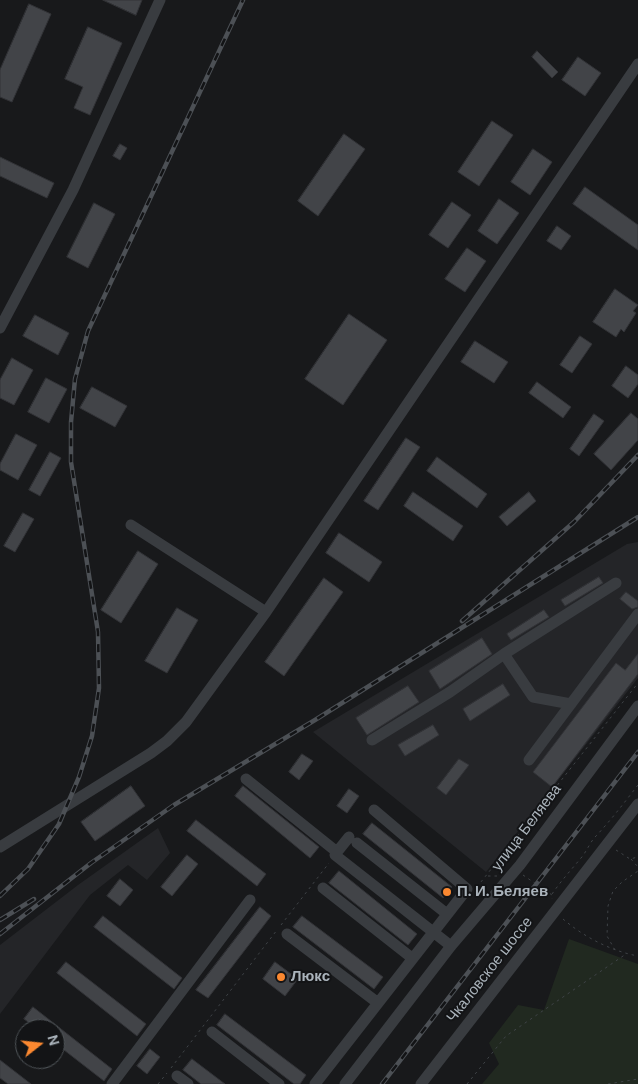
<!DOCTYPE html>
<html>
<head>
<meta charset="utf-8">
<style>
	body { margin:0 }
	#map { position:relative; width:638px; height:1084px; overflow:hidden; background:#18191b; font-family:"DM Sans",sans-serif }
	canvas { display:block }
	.north { position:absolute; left:15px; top:1019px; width:50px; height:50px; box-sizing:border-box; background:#131416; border:1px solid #4f5458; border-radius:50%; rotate:74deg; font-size:14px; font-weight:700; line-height:20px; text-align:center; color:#aab3bb }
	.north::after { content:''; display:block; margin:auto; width:18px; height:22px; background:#fb8830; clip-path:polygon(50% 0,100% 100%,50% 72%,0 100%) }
</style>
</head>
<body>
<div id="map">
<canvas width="638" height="1084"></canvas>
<div class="north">N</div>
</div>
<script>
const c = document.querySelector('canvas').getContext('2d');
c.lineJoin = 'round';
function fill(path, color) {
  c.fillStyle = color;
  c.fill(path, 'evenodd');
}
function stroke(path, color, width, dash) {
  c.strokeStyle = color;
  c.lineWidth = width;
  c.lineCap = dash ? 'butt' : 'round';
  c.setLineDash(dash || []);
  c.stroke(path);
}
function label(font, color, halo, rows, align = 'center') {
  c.font = font + ' "DM Sans",sans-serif';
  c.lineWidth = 4;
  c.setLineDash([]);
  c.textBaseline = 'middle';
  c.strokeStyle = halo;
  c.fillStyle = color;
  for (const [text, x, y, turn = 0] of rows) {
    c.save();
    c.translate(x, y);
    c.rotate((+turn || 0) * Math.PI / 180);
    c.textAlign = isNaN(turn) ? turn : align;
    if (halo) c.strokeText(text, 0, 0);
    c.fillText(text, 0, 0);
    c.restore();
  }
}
fill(new Path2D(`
	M638,542V678L486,872L313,732L627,544Z
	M158,828L170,853L147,880L128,865L90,895L0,1014V945L78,885Z`), '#242528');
fill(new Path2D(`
	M569,939L638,964V1084H482L499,1064L489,1043L518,1005L544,1010Z`), '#212920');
const building = new Path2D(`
	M103,0H142L136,15Z
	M29,4L51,14L12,102L0,97V70Z
	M88,27L122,43L90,115L74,108L83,87L65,79Z
	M537,51L558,72L552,78L532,57Z
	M578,57L601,73L585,96L562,80Z
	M492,121L513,135L479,186L458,172Z
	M344,134L365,149L318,216L298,201Z
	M120,144L127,148L120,160L113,156Z
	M533,149L552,162L530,195L511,182Z
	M0,157L54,183L47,198L0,176Z
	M585,187L638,225V250L573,204Z
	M499,199L519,213L497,244L478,231Z
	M452,202L471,215L448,248L429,235Z
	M94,203L115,214L88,268L67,257Z
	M557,226L571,236L561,250L547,241Z
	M467,248L486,261L465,292L445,279Z
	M615,289L638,305L633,311L636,313L624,332L621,329L616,337L593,322Z
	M349,314L387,340L343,405L305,379Z
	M35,315L69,333L58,355L23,336Z
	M580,336L592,344L572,373L560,365Z
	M475,341L508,362L494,383L461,362Z
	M12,358L33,370L14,405L0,398V380Z
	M626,366L638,375V384L628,398L612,386Z
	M46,378L67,389L49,423L28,412Z
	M537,382L571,407L563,418L529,393Z
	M92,387L127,406L115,427L80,408Z
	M631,413L638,419V440L611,470L594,454Z
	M594,414L604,421L579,456L570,449Z
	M16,434L37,445L18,480L0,470V464Z
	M406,438L420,447L378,510L364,501Z
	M50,452L61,458L40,496L29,490Z
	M437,457L487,494L477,508L427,471Z
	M413,492L463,526L453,541L404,506Z
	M529,492L536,501L507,526L499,517Z
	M23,513L34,519L15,552L4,546Z
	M339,533L382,562L369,582L326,553Z
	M138,551L158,564L121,623L101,610Z
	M599,577L603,583L565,606L561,600Z
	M324,578L343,592L284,676L265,662Z
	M626,592L638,601V607L632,609L620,599Z
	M177,608L198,620L167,673L145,661Z
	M544,610L549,617L511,640L507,634Z
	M482,638L492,654L440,689L429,671Z
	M638,654V674L552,787L533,772L616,663L625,670Z
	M503,684L510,695L470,721L463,709Z
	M408,686L419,702L367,735L356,718Z
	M433,725L439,735L405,756L398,745Z
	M302,754L313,761L299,780L289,772Z
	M459,759L469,765L446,795L437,788Z
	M131,786L145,806L95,841L81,822Z
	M243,786L319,847L310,858L235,796Z
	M349,789L359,796L347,813L337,806Z
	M196,820L266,874L257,886L187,831Z
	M372,823L452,887L443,898L363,834Z
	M187,855L198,864L172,896L161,887Z
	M339,871L417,934L408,945L329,883Z
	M120,879L133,890L120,906L107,896Z
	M260,907L271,916L208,998L196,990Z
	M103,916L182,978L174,989L94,927Z
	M302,916L383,977L374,989L293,927Z
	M66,962L146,1024L137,1036L57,973Z
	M275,962L291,974L294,971L300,976L285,996L263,979Z
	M33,1007L112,1069L104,1081L55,1043V1029H38L24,1019Z
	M225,1014L306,1075L300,1084H294L217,1025Z
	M150,1049L160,1057L147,1074L137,1066Z
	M192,1059L225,1084H201L183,1070Z
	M0,1060L31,1084H8L0,1078Z`);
fill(building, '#424448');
stroke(building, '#323337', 1);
stroke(new Path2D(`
	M616,850L630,859L638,857
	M631,859L638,867
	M523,875L552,895V899
	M488,876H497
	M477,887L638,683
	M552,894C561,881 571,870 581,858C587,851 590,842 596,836C611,820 624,803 638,785
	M563,919C584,937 611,951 638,956
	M281,925L329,863
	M615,950L607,936L608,906L613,891L622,882L638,871
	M171,1068L277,930
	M158,1084L167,1073
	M467,1084L506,1036L626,954
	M608,1084L638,1079`), '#3f4347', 1, [2.5, 4]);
stroke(new Path2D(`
	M0,328L73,190L160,0
	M131,525L266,612
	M504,654L533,697L571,704
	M372,740L450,692L504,654L616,583
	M529,760L638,614
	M246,779L337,852L335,855L451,946
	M357,843L447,914
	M0,847L151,753L167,741L186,722L266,612L638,64
	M337,852L349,837
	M323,888L412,958
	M287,934L378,1003
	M212,1032L279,1084
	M177,1076L188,1084
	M112,1084L250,900
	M315,1084L467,889L374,810
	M345,1084L451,946L520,865L638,706
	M421,1084L638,804`), '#393c40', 11);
const rail = new Path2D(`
	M462,621L574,522L638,455
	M0,896L28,869L59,824L79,777L92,736L99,688L98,632L71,462V422L75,379L88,331L243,0
	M0,920L34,899
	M0,934L91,863L174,805L315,720L638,517
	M382,1084L638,752`);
stroke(rail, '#4c5055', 4.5);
stroke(rail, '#131416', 2.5, [8]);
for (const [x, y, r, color] of [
	[447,892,5,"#fb8830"],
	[281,977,5,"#fb8830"]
]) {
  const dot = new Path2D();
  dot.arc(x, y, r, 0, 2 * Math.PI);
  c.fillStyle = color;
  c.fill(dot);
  stroke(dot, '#131416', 2);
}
label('15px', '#aab3bb', '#131416', [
	["улица Беляева",527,828,-53],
	["Чкаловское шоссе",490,970,-52]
]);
label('bold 15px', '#aab3bb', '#131416', [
	["П. И. Беляев",457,892],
	["Люкс",291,977]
], 'left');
</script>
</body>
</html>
